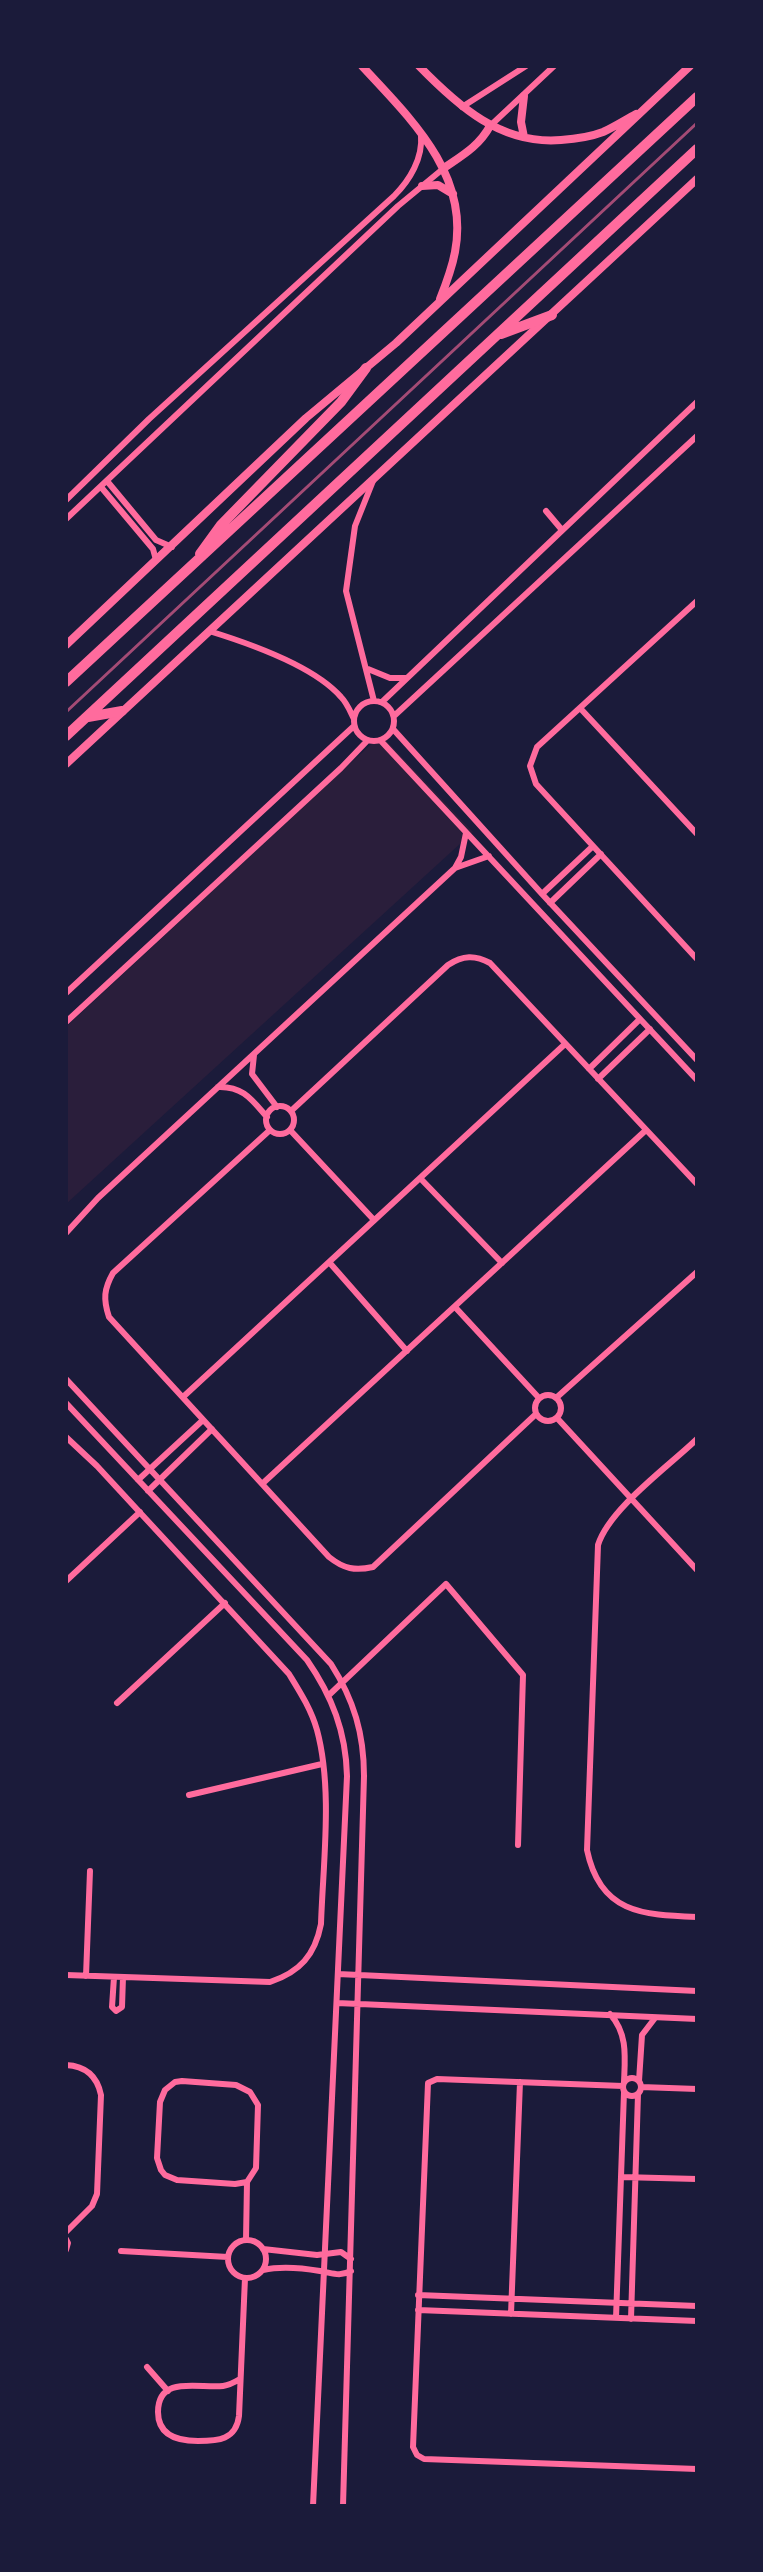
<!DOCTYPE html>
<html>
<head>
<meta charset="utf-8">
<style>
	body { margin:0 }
	#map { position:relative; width:763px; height:2572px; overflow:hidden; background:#1b1b3a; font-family:"IBM Plex Sans",sans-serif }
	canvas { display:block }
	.frame { position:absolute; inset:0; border:68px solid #1b1b3a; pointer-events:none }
</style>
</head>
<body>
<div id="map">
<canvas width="763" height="2572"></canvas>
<div class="frame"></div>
</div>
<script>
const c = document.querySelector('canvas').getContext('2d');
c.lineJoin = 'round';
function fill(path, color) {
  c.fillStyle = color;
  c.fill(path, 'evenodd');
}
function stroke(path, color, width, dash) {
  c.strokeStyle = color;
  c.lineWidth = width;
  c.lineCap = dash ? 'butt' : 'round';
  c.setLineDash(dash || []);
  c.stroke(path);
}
fill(new Path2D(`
	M381,735L473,832L66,1204V1027Z`), '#2a1e3b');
stroke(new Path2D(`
	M462,107L526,66
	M490,126L554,66
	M107,481L156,540L172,547
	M373,481L355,526L346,591L374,701
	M101,487L153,549L156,560
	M66,500L149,419L394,196C410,180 423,158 421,135
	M546,511L562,530
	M66,519L398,206L444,168
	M697,601L537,747L530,766L536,784L697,959
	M209,631C248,643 314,666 341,697C347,703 350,711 354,719
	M368,669L390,678H407
	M354 721a20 20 0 1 1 40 0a20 20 0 1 1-40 0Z
	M382,702L697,402
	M580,708L697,834
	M394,716L697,436
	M393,729L542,894L697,1060
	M381,741L697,1080
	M455,868L489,856
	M542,894L593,846
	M550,903L601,854
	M66,993L354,726
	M66,1022L341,768L367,741
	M254,1055L252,1074L277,1107
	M589,1069L640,1019
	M598,1079L650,1029
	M218,1087C243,1086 252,1100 267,1117
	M266 1120a14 14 0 1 1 28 0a14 14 0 1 1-28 0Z
	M291,1111L448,965C463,955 475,955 490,963L697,1184
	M270,1130L113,1273C104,1289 103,1299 109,1317L329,1557C344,1569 355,1571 373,1567L536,1414
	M290,1130L374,1220
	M420,1178L502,1263
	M66,1233L98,1198L455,868L461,857L466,833
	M329,1262L407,1351
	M455,1307L539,1398
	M66,1379L331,1664C354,1700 364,1734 364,1776L343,2506
	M535 1408a13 13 0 1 1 26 0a13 13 0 1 1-26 0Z
	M183,1397L565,1044
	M556,1398L697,1272
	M66,1403L307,1660C332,1696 346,1732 347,1776L313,2506
	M557,1418L697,1570
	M66,1437L97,1466L289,1674C300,1692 311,1709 317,1730C333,1789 323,1863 321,1924C315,1955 300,1972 270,1982L66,1975
	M697,1439C669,1466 609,1509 598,1545L587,1850C600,1913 642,1915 697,1917
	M138,1480L203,1420
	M262,1484L646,1130
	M148,1491L212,1429
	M66,1581L140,1512
	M329,1695L446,1584L523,1675L518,1845
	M117,1703L225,1603
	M189,1795L322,1764
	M338,1974L697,1991
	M86,1976L90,1871
	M114,1977L112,2007L116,2011L122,2007L123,1977
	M337,2003L697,2019
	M610,2014C628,2034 625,2057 624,2082
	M66,2065C85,2066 97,2075 101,2095L97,2194L92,2206L66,2232
	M623 2087a9 9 0 1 1 18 0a9 9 0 1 1-18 0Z
	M182,2081L236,2085L250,2092L258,2105L256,2168L247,2182L235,2184L177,2180L165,2175L161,2170L157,2158L160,2102L165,2090L175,2082Z
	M639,2081L642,2035L655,2018
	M623,2086L437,2079L428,2083L413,2447L417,2455L424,2459L697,2469
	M641,2087L697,2089
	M621,2177L697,2179
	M66,2239L68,2243L66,2250
	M246,2240L247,2182
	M228 2259a19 19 0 1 1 38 0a19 19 0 1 1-38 0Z
	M263,2249L317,2255L341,2252L351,2259
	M121,2251L228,2257
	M263,2270C280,2266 303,2268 320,2271C333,2273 339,2277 351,2271
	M418,2295L697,2306
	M418,2310L697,2321
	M511,2314L520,2082
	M616,2318L624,2092
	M631,2319L638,2094
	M147,2367L168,2391
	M240,2379C235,2382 230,2385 223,2386C201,2389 158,2374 158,2412C158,2436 179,2441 198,2441C218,2441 236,2440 239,2416L245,2278`), '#ff6b9d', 6);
stroke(new Path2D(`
	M362,66C410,118 470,174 455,252C452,268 446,284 440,299
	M419,66C458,106 501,145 561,140C575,139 590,137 603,132C614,127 625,120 636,114
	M524,137L521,122L524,96
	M444,168C463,155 479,146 490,126
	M422,186L438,185L453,194
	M66,645L306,418L396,343L690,66
	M66,764L697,179`), '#ff6b9d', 8);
stroke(new Path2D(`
	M501,334L552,315
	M200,554L221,525L341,402L366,368
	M66,682L697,97
	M88,717L122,711
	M66,736L697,149`), '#ff6b9d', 10);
stroke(new Path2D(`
	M66,712L697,123`), '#a44b75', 3);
</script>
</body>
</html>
